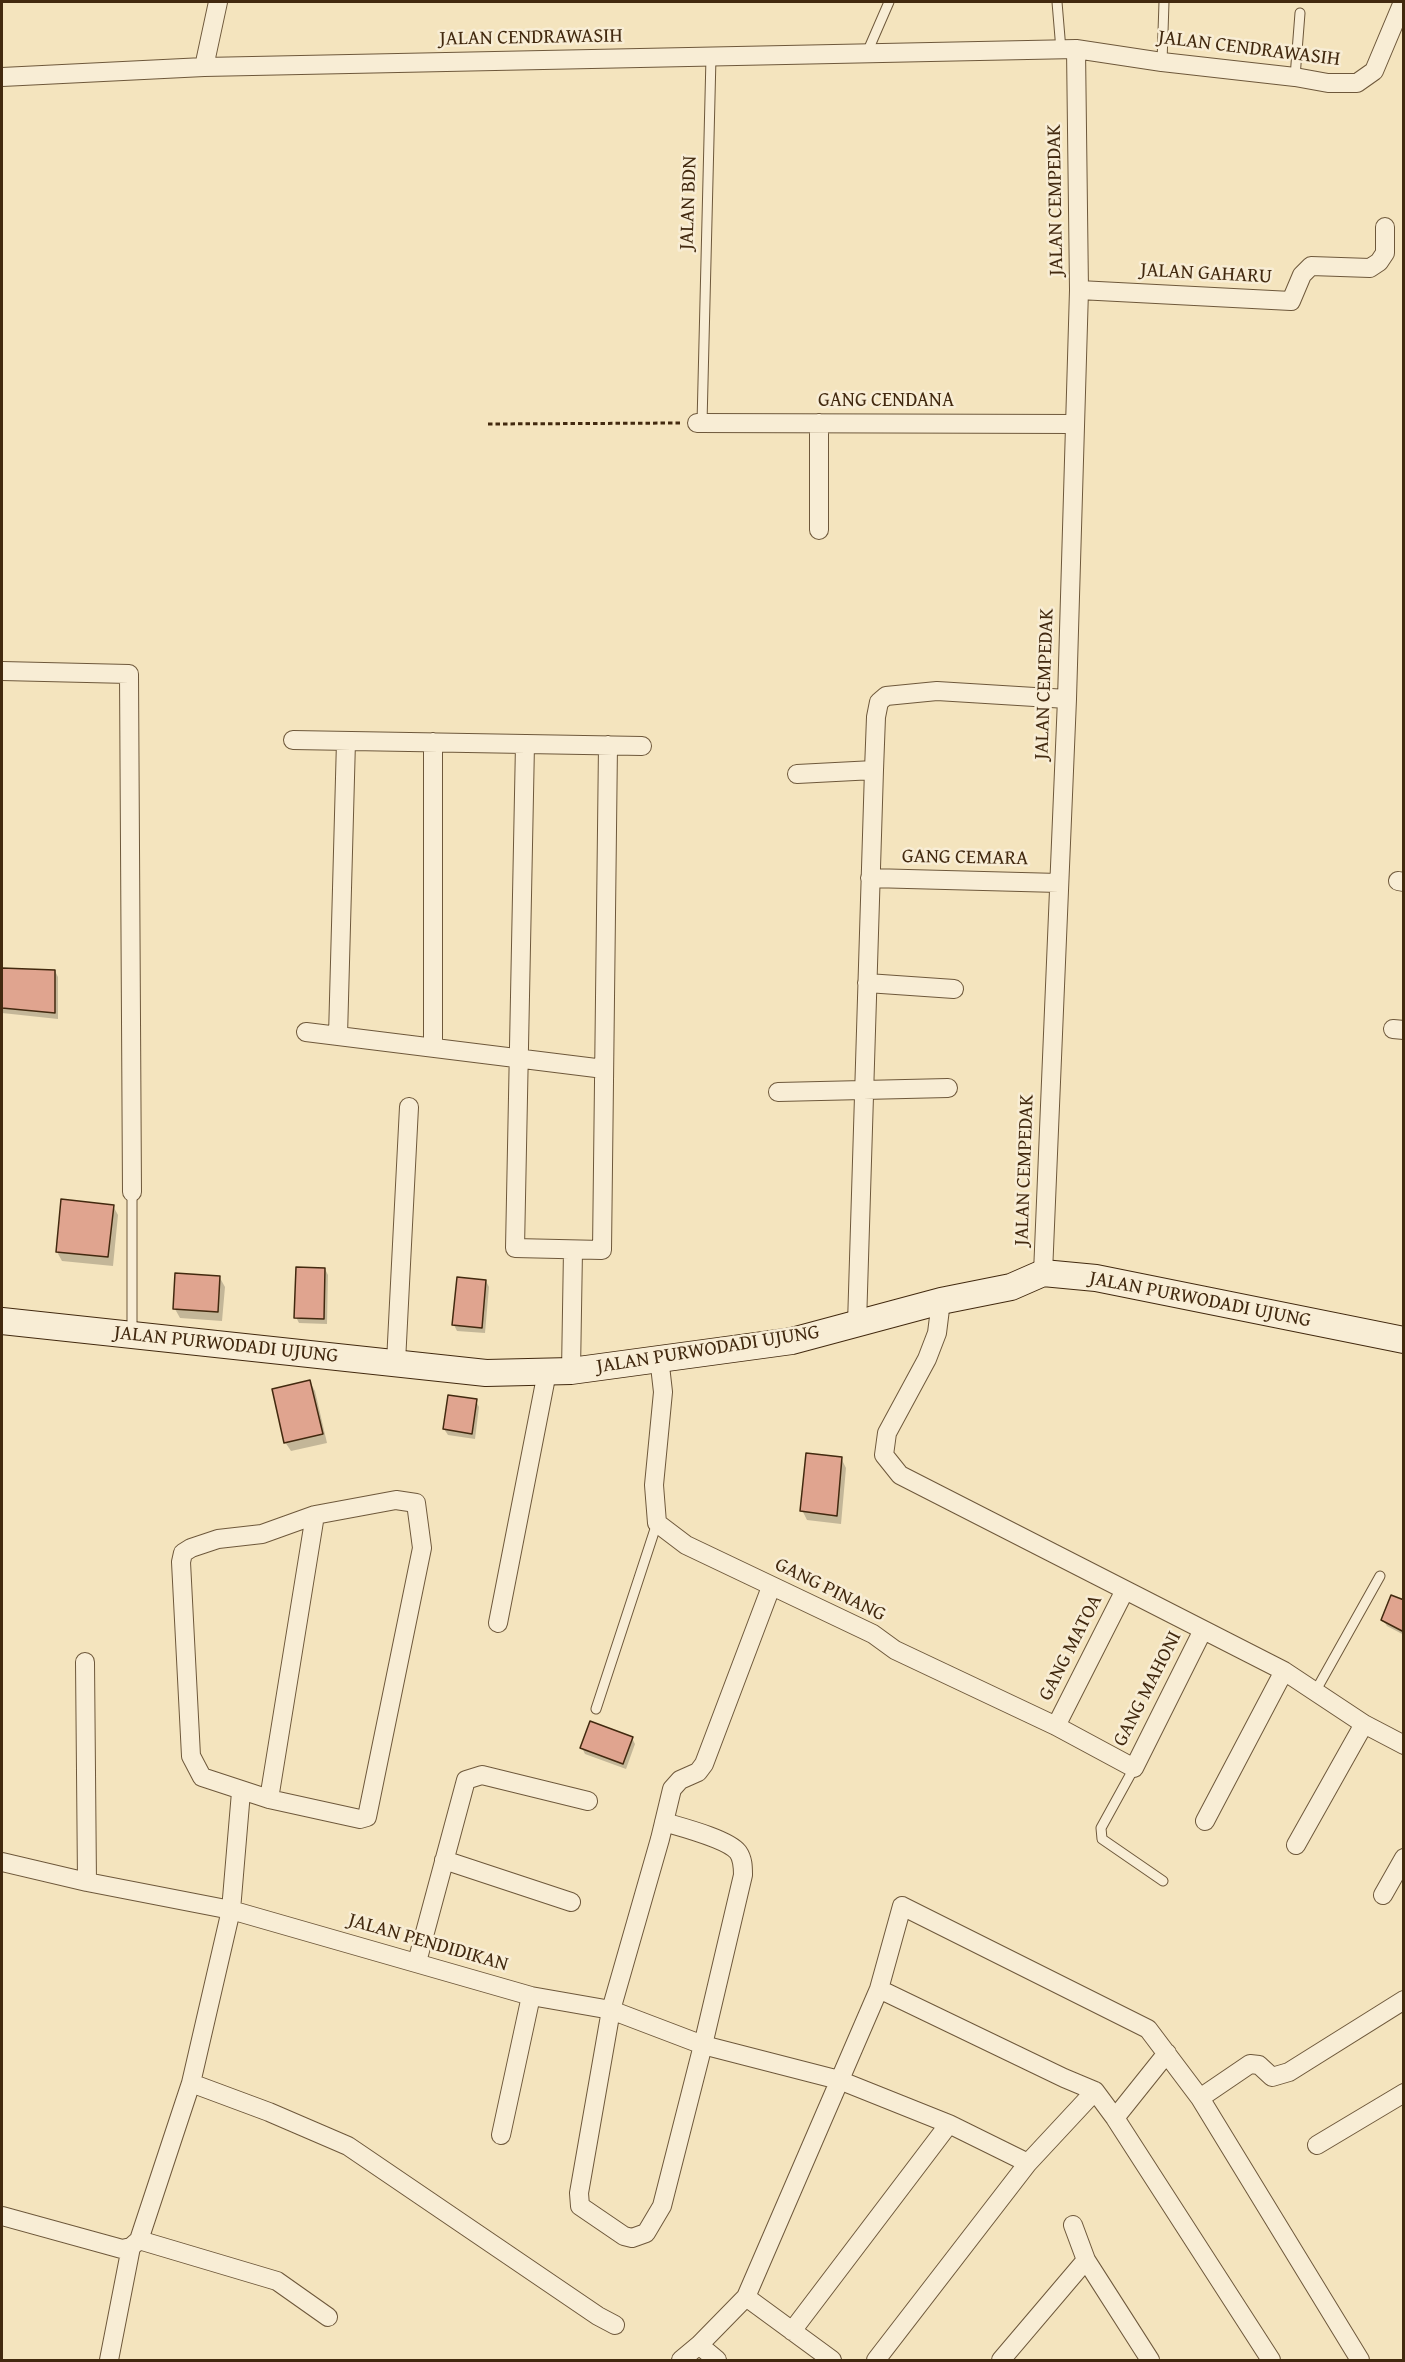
<!DOCTYPE html>
<html>
<head>
<meta charset="utf-8">
<style>
	body { margin:0 }
	#map { position:relative; width:1405px; height:2362px; overflow:hidden; background:#f4e4be; font-family:"Gentium Book Plus",serif }
	canvas { display:block }
	.frame { position:absolute; inset:0; border:3px solid #42290f; pointer-events:none }
</style>
</head>
<body>
<div id="map">
<canvas width="1405" height="2362"></canvas>
<div class="frame"></div>
</div>
<script>
const c = document.querySelector('canvas').getContext('2d');
c.lineJoin = 'round';
function fill(path, color) {
  c.fillStyle = color;
  c.fill(path, 'evenodd');
}
function stroke(path, color, width, dash) {
  c.strokeStyle = color;
  c.lineWidth = width;
  c.lineCap = dash ? 'butt' : 'round';
  c.setLineDash(dash || []);
  c.stroke(path);
}
function label(font, color, halo, rows, align = 'center') {
  c.font = font + ' "Gentium Book Plus",serif';
  c.lineWidth = 5;
  c.setLineDash([]);
  c.textBaseline = 'middle';
  c.strokeStyle = halo;
  c.fillStyle = color;
  for (const [text, x, y, turn = 0] of rows) {
    c.save();
    c.translate(x, y);
    c.rotate((+turn || 0) * Math.PI / 180);
    c.textAlign = isNaN(turn) ? turn : align;
    if (halo) c.strokeText(text, 0, 0);
    c.fillText(text, 0, 0);
    c.restore();
  }
}
fill(new Path2D(`
	M2,969L55,971L58,977V1019L2,1013Z
	M113,1206L118,1215L113,1266L62,1261L57,1252Z
	M325,1269L328,1275L327,1324L299,1323L296,1317Z
	M220,1278L225,1287L222,1321L180,1318L175,1309Z
	M486,1281L489,1287L485,1333L457,1331L454,1325Z
	M310,1382L315,1391L327,1443L291,1451L285,1442Z
	M476,1401L479,1407L475,1439L448,1435L444,1429Z
	M841,1458L846,1468L841,1524L807,1520L802,1510Z
	M1404,1602V1635L1387,1626L1383,1620Z
	M632,1738L635,1744L626,1769L585,1754L582,1748Z`), '#0003');
const building = new Path2D(`
	M2,968L55,970V1013L2,1008Z
	M61,1199L114,1205L108,1257L56,1252Z
	M296,1267L325,1268L324,1319L294,1318Z
	M175,1273L220,1276L218,1312L173,1309Z
	M457,1277L486,1280L482,1328L452,1325Z
	M310,1380L323,1434L284,1443L272,1389Z
	M448,1395L477,1399L472,1434L443,1429Z
	M806,1453L842,1457L837,1516L800,1511Z
	M1391,1595L1404,1600V1632L1381,1620Z
	M590,1721L633,1737L623,1764L580,1748Z`);
fill(building, '#e0a48f');
stroke(building, '#42290f', 1.5);
const lane = new Path2D(`
	M1057,2L1061,50
	M866,55L889,2
	M1162,62L1164,2
	M1295,77L1300,13
	M702,423L711,57
	M132,1333V1192
	M1315,1692L1380,1576
	M596,1709L657,1523
	M1134,1768L1101,1828L1102,1839L1163,1881`);
const street = new Path2D(`
	M204,67L218,2
	M2,77L204,67L1076,49L1162,62L1295,77L1328,83H1357L1374,71L1403,2
	M1079,290L1291,301L1302,275L1311,266L1370,268L1379,262L1385,253V227
	M697,423L1075,424
	M819,530V423
	M2,671L129,674L132,1192
	M293,740L642,746
	M525,744L515,1248L602,1250L608,745
	M874,770L876,717L879,702L886,696L937,691L1067,699
	M797,774L874,770L857,1324
	M870,878L1059,883
	M1398,881L1404,882
	M867,983L954,989
	M1393,1029L1404,1030
	M306,1032L604,1069
	M338,1036L346,741
	M433,1047V742
	M778,1092L948,1088
	M1043,1273L1067,699L1079,290L1076,49
	M941,1301L937,1333L927,1359L887,1433L884,1455L900,1475L1284,1671L1364,1724L1404,1745
	M659,1357L663,1392L654,1485L657,1523L686,1545L873,1634L895,1650L1056,1726L1134,1768L1203,1630
	M396,1362L409,1107
	M571,1371L573,1250
	M396,1500L416,1503L422,1548L367,1817L360,1819L269,1799L202,1777L191,1756L181,1562L183,1553L191,1548L218,1539L262,1534L315,1515Z
	M498,1623L547,1372
	M85,1662L87,1882
	M1056,1726L1125,1590
	M269,1799L315,1515
	M1205,1821L1284,1671
	M664,1822C681,1827 728,1839 738,1852C743,1859 743,1867 743,1875L703,2045L662,2206L646,2233L632,2238L624,2236L580,2206L579,2193L611,2010L660,1839L672,1789L680,1780L698,1772L704,1764L771,1587
	M1296,1845L1364,1724
	M444,1860L571,1902
	M2,1862L87,1882L231,1910L531,1996L611,2010L703,2045L839,2080L949,2124L1028,2163
	M1383,1895L1404,1858
	M417,1962L466,1780L482,1775L588,1801
	M879,1989L1064,2078L1095,2091L1115,2118L1271,2360
	M191,2083L269,2112L348,2146L598,2316L615,2325
	M1200,2098L1250,2064L1259,2065L1272,2077L1289,2072L1404,2000
	M1115,2118L1167,2053
	M501,2135L531,1996
	M1317,2145L1404,2093
	M2,2216L122,2249L131,2247L139,2240L191,2083L231,1910L241,1792
	M1073,2225L1086,2260L1150,2360
	M139,2240L277,2281L328,2317
	M746,2297L832,2360
	M792,2331L949,2124
	M699,2345L717,2360
	M109,2360L131,2247
	M681,2360L699,2345L746,2297L879,1989L902,1906L1148,2029L1200,2098L1360,2360
	M876,2360L1028,2163L1095,2091
	M1001,2360L1086,2260`);
const secondary = new Path2D(`
	M2,1321L486,1373L571,1371L792,1341L941,1301L1011,1287L1043,1273L1096,1278L1404,1340`);
stroke(lane, '#6e583b', 11);
stroke(street, '#6e583b', 20);
stroke(secondary, '#42290f', 28);
stroke(new Path2D(`
	M488,424L681,423`), '#42290f', 3, [4.5, 3]);
stroke(lane, '#f8edd5', 9);
stroke(street, '#f8edd5', 18);
stroke(secondary, '#f8edd5', 26);
label('20px', '#42290f', '#f8edd5', [
	["JALAN CENDRAWASIH",531,38,-1],
	["JALAN CENDRAWASIH",1249,49,7],
	["JALAN CEMPEDAK",1056,200,-91],
	["JALAN BDN",689,203,-88],
	["JALAN GAHARU",1206,274,3],
	["GANG CENDANA",886,401],
	["JALAN CEMPEDAK",1045,684,-88],
	["GANG CEMARA",965,858,1],
	["JALAN CEMPEDAK",1025,1170,-88],
	["JALAN PURWODADI UJUNG",1200,1300,11],
	["JALAN PURWODADI UJUNG",226,1345,6],
	["JALAN PURWODADI UJUNG",708,1350,-9],
	["GANG PINANG",830,1590,26],
	["GANG MATOA",1071,1648,-63],
	["GANG MAHONI",1148,1689,-63],
	["JALAN PENDIDIKAN",428,1943,16]
]);
</script>
</body>
</html>
